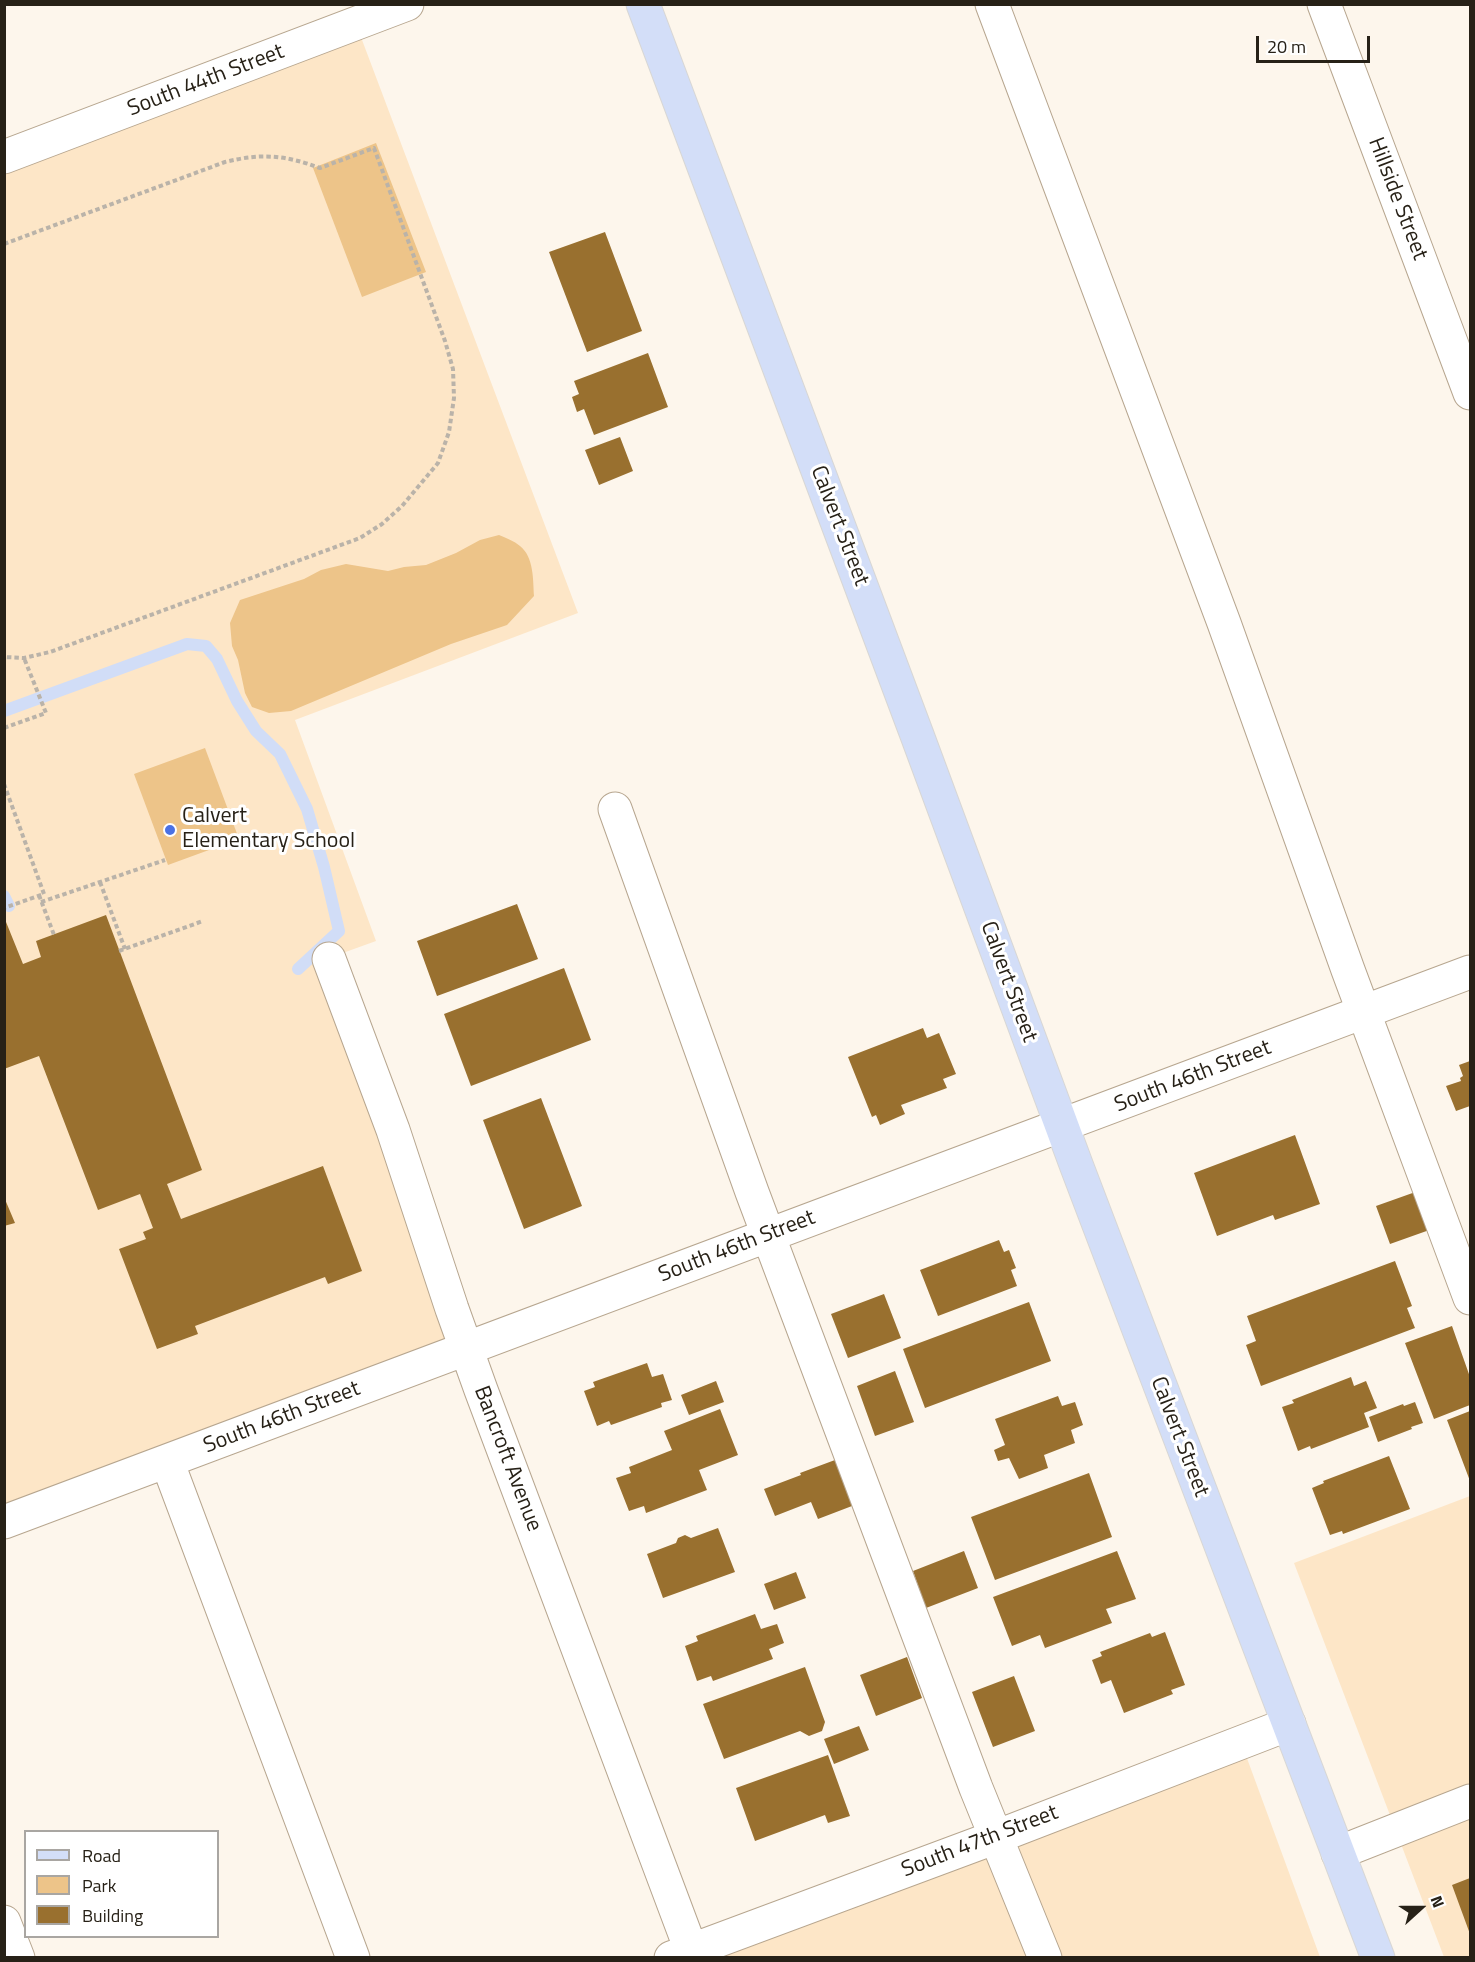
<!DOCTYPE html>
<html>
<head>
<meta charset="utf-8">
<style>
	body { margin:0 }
	#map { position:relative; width:1475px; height:1962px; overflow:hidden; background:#fdf6ec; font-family:"Titillium Web",sans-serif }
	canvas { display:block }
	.frame { position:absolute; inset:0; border:6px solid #272117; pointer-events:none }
	.legend { position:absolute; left:24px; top:1830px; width:195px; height:108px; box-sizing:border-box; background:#fff; border:2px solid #a9a6a2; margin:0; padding:8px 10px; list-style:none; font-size:18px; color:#272117 }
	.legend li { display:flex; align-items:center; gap:12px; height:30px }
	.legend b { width:30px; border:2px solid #a9a6a2 }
	.north { position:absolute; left:1391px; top:1878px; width:60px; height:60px; -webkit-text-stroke:4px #fff; paint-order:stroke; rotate:69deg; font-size:16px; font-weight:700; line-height:24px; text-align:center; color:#272117 }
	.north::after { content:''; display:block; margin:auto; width:21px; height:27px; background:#272117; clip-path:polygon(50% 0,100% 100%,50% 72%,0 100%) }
	.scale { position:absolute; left:1256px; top:36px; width:114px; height:27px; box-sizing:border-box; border:3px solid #272117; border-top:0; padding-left:8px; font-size:18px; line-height:21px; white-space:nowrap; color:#272117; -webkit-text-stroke:4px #fff; paint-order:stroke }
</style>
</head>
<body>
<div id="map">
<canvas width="1475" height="1962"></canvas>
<div class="frame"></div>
<ul class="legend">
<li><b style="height:8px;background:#d3def8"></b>Road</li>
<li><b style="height:16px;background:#edc489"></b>Park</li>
<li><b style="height:16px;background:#99702f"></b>Building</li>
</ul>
<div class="north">N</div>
<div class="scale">20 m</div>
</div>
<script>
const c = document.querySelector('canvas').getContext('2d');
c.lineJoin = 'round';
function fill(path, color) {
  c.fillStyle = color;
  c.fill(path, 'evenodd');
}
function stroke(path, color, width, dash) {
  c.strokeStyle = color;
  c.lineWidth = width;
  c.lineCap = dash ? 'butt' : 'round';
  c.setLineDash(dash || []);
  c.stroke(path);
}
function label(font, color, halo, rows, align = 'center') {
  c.font = font + ' "Titillium Web",sans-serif';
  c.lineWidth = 6;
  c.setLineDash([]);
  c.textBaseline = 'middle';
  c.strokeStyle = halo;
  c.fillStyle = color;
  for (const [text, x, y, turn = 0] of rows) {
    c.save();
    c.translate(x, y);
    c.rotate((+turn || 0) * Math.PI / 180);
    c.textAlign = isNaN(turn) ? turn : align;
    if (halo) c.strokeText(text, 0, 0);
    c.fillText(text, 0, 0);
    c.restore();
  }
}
fill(new Path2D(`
	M356,24L578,613L295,720L376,941L329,958L467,1348L5,1522V157Z
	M1470,1496V1957H1444L1294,1563Z
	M1241,1742L1320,1957L694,1958Z`), '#fde6c7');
fill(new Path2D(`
	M376,143L426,272L362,297L313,168Z
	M499,535C506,538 514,541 520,546C534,557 533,580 534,596L507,625L451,644L291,711L269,713L252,707L245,693L238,660L232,646L230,623L240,600L304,579L321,570L346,564L388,571L404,567L426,565L456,553L480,540Z
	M205,748L239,839L168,865L134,774Z`), '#edc489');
stroke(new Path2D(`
	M4,711L187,644L206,646L217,659L237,701L256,731L280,754L307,809L324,867L339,931L298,969
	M4,896L9,906`), '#d1ddf7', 12);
fill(new Path2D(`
	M605,232L642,331L587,352L549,252Z
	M648,353L668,407L594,435L584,409L577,412L572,397L579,394L574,381Z
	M620,437L633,471L599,485L585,450Z
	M517,904L538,959L437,996L417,941Z
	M106,915L202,1170L167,1184L181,1219L323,1166L362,1271L328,1284L325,1277L195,1326L198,1334L157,1349L119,1249L146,1239L143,1232L153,1228L140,1194L98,1210L39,1056L4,1069V917L23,964L41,957L36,941Z
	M564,968L591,1040L471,1086L444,1014Z
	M923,1028L927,1038L939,1033L956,1074L943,1079L947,1088L901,1105L905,1114L880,1125L876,1115L872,1117L848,1057Z
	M1470,1061V1106L1456,1111L1446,1086L1461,1081L1460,1078L1463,1076L1459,1065Z
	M541,1098L582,1206L524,1229L483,1120Z
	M1295,1135L1320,1204L1275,1220L1273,1215L1217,1236L1194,1173Z
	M1421,1190L1435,1228L1390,1244L1376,1206Z
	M4,1197L15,1223L4,1226Z
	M999,1240L1004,1252L1009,1250L1016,1268L1011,1270L1017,1286L938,1316L920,1270Z
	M1395,1261L1412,1306L1407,1308L1415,1328L1261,1386L1246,1345L1256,1341L1247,1316Z
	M884,1294L901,1338L848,1358L831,1314Z
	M1029,1302L1051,1361L925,1408L903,1349Z
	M1452,1326L1470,1377V1405L1434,1419L1405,1343Z
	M647,1363L652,1377L663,1374L672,1400L661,1403L662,1407L611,1425L609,1421L597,1426L584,1391L595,1387L593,1382Z
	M895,1371L914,1422L875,1436L857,1386Z
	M1351,1377L1354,1386L1366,1381L1377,1408L1364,1413L1369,1427L1311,1449L1310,1446L1298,1451L1282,1407L1294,1403L1292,1400Z
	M716,1381L724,1402L689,1415L681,1395Z
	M1058,1396L1062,1406L1075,1402L1083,1425L1071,1430L1075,1443L1044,1455L1048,1468L1019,1479L1009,1458L998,1461L994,1450L1005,1445L995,1419Z
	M1415,1402L1423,1423L1411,1427L1412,1429L1378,1442L1369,1417L1403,1404L1404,1406Z
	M720,1409L738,1455L699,1470L707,1490L646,1513L644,1506L629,1511L616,1478L631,1473L629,1467L672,1450L664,1431Z
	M1470,1411V1481L1447,1420Z
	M1389,1456L1410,1509L1343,1534L1342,1531L1330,1535L1312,1488L1324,1483L1323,1481Z
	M835,1460L852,1506L818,1519L811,1502L775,1516L764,1489L801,1475L800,1473Z
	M1089,1473L1112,1537L995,1580L971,1517Z
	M718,1528L735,1572L663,1598L647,1554L676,1543L678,1538L685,1535L691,1538Z
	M964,1551L978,1588L926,1608L913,1571Z
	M1117,1551L1136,1599L1106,1609L1112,1623L1045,1648L1040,1635L1012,1646L993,1597Z
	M796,1572L806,1598L774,1610L764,1584Z
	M755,1614L761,1629L777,1624L784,1643L769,1649L773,1659L713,1681L711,1676L697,1681L685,1646L698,1641L696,1636Z
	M1165,1632L1185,1685L1171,1690L1173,1694L1124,1713L1111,1680L1101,1684L1092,1660L1102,1656L1100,1652L1150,1633L1152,1637Z
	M907,1657L922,1698L876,1716L860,1675Z
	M805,1667L825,1722L822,1731L809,1736L800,1731L724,1759L703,1704Z
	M1014,1676L1035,1731L993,1747L972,1692Z
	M859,1726L869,1750L834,1764L824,1739Z
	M828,1755L850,1816L828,1823L825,1815L755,1841L736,1788Z
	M1470,1878V1934L1452,1885Z`), '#99702f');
const minor = new Path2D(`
	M992,4L1224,623L1348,970L1470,1298
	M1324,4L1470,393
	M4,157L407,4
	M615,809L752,1192L976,1788L1045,1958
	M329,959L393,1130L452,1309L481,1390L694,1958
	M167,1461L353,1958
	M4,1522L1470,972
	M1338,1853L1470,1801
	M4,1922L18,1958
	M671,1958L996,1837L1289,1724`);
const major = new Path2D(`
	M643,4L917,735L1077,1167L1378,1958`);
stroke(minor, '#b7a68f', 35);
stroke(major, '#d8d7d5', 35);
stroke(new Path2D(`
	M4,244L225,162C261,153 285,155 320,168L374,148L445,341L453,369L454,398L449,432L438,463L402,506L382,524L360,538L50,652L24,658L4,657
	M4,728L46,713L24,658
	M4,784L44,894L4,908
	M100,882L125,949
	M39,895L54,935
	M41,902L165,860
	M119,951L203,921`), '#bab3a9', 4, [4.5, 3]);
stroke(minor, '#fff', 33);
stroke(major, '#d3def8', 33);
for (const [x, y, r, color] of [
	[170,830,6,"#4a71e4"]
]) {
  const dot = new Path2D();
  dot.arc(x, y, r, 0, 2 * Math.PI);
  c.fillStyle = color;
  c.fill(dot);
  stroke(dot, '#fff', 2);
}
label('22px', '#272117', '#fff', [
	["South 44th Street",206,81,-21],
	["Hillside Street",1397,199,69],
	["Calvert Street",839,526,69],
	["Calvert Street",1008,982,70],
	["South 46th Street",1193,1077,-21],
	["South 46th Street",737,1247,-21],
	["South 46th Street",282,1418,-21],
	["Calvert Street",1179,1437,69],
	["Bancroft Avenue",507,1459,69],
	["South 47th Street",980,1842,-21]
]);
label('22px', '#272117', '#fff', [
	["Calvert",182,817],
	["Elementary School",182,842]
], 'left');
</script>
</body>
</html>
